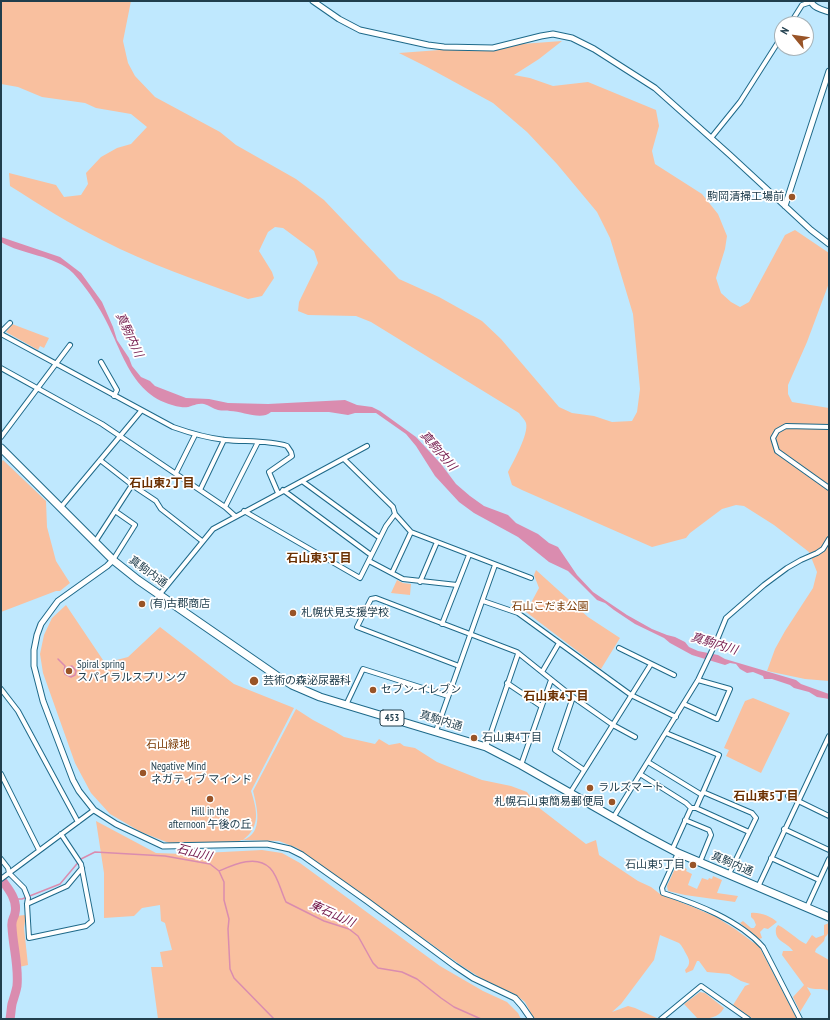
<!DOCTYPE html>
<html>
<head>
<meta charset="utf-8">
<style>
	body { margin:0 }
	#map { position:relative; width:830px; height:1020px; overflow:hidden; background:#bfe8fe; font-family:"PT Sans Narrow",sans-serif }
	canvas { display:block }
	.frame { position:absolute; inset:0; border:2px solid #203e4d; pointer-events:none }
	.north { position:absolute; left:774px; top:16px; width:40px; height:40px; box-sizing:border-box; background:#fff; border:1px solid #a6b2b8; border-radius:50%; rotate:299deg; font-size:11px; font-weight:700; line-height:16px; text-align:center; color:#203e4d }
	.north::after { content:''; display:block; margin:auto; width:14px; height:18px; background:#995427; clip-path:polygon(50% 0,100% 100%,50% 72%,0 100%) }
</style>
</head>
<body>
<div id="map">
<canvas width="830" height="1020"></canvas>
<div class="frame"></div>
<div class="north">N</div>
</div>
<script>
const c = document.querySelector('canvas').getContext('2d');
c.lineJoin = 'round';
function fill(path, color) {
  c.fillStyle = color;
  c.fill(path, 'evenodd');
}
function stroke(path, color, width, dash) {
  c.strokeStyle = color;
  c.lineWidth = width;
  c.lineCap = dash ? 'butt' : 'round';
  c.setLineDash(dash || []);
  c.stroke(path);
}
function label(font, color, halo, rows, align = 'center') {
  c.font = font + ' "PT Sans Narrow","Noto Sans JP",sans-serif';
  c.lineWidth = 3.5;
  c.setLineDash([]);
  c.textBaseline = 'middle';
  c.strokeStyle = halo;
  c.fillStyle = color;
  for (const [text, x, y, turn = 0] of rows) {
    c.save();
    c.translate(x, y);
    c.rotate((+turn || 0) * Math.PI / 180);
    c.textAlign = isNaN(turn) ? turn : align;
    if (halo) c.strokeText(text, 0, 0);
    c.fillText(text, 0, 0);
    c.restore();
  }
}
fill(new Path2D(`
	M1,1H131L123,41L128,63L135,76L155,97L220,132L236,145L296,179L324,200L399,279L439,297L482,321L501,339L559,407L572,413L594,416L612,422L632,421L637,412L640,389L633,314L610,238L597,212L557,164L527,132L493,103L427,67L399,53L562,41L539,59L514,75L530,78L553,86L588,82L656,110L659,126L652,151L655,164L702,194L718,214L727,236L725,249L716,278L721,293L731,302L740,307L749,302L785,235L795,230L829,253V283L807,342L788,385V394L792,402L829,408V681L805,679L767,671L775,649L785,631L813,588L817,572L809,552L774,525L744,506L736,505L722,509L690,533L686,538L652,547L522,490L512,485L508,472C513,462 529,434 526,423C525,420 521,416 519,413L371,322L356,316L308,315L298,311L299,302L318,263L314,251L283,228L275,227L268,232L259,251L272,272L274,278L262,296L248,299C199,281 148,264 102,240C70,224 40,205 10,186L9,173L56,185L64,197L81,195L88,184L86,173L101,157L117,148L131,144L147,127L131,114L96,108L85,103L42,97L18,87L1,84Z
	M12,324L49,338L44,348L40,346L38,350L6,332Z
	M3,460L46,501L47,527L56,561L70,583L60,591H56L1,612V462Z
	M536,570L588,617L620,638L601,669L526,612L539,588L534,575Z
	M397,580L403,583L411,584L410,595L391,593Z
	M66,605L105,663L128,657L160,627L234,684L294,708L251,791C257,810 261,826 243,840C264,833 257,807 253,791L296,709L313,720L334,731L344,737L375,744L379,739L389,745L400,743L404,746L415,748L437,762L482,780L511,786L527,792L538,807L586,844L596,840L599,855L638,881L651,887L660,894L693,907L716,917L735,929L754,943L758,944L797,1019H753L733,1005L745,986L750,984L741,981L729,974L707,972L699,961H697L693,970L686,973L685,970C692,963 689,959 685,952C683,948 682,946 679,943L660,935L654,960L621,1004L612,1012L628,1006L635,1008L659,1019H534L525,1002L516,995L484,980L462,966L297,848L279,841L241,840L238,842L169,843L141,832L110,814L91,793L75,763L43,673L40,654L44,635L52,618Z
	M753,698L790,713L761,773L726,756L729,750L724,748L745,701Z
	M96,821L156,853L184,854L262,850L282,853L300,863L440,966L483,991L507,1002L518,1013L521,1019H158L151,967H163L160,952L172,950L165,923L161,921L160,905L142,908L134,916L104,918V873Z
	M677,864L687,869L686,871L692,874L688,885L697,889L702,878L708,880L709,878L712,879L713,876L722,880L717,893L738,896L735,902L685,895L668,891L667,886Z
	M751,913C759,912 771,916 777,922L768,929L764,928L760,932L762,938L759,939L740,923L743,921L751,928H754L756,925L754,920L751,917Z
	M26,915L24,928L28,965L19,967L13,930L14,916Z
	M829,923C829,927 830,934 825,937L824,941L816,949L815,952L829,960V991C821,987 816,991 807,987L811,994L800,1012L793,997L804,985L782,955L783,951H793C786,941 774,942 776,928L778,925C788,930 796,939 806,944L812,935L816,938L824,935V925Z
	M700,992L705,993L724,1008C719,1018 707,1019 698,1019L684,1004Z`), '#f9c09f');
fill(new Path2D(`
	M1,237L60,257L81,273L102,302L113,327L117,340L129,358L132,366L141,377L150,381L155,386L186,398L209,399L228,403L268,404L345,400L357,405L372,407L380,411L416,437L441,464L456,484L470,496L484,506L508,515L516,523L538,534L549,543L558,547L577,575L593,592L627,615L652,629L667,635L675,637L685,642L689,647L698,651L718,655L725,659L796,680L801,684L829,694V699L817,697L809,692L794,688L790,685L772,679H764L763,676L753,672L747,673L740,669L736,664L730,663L725,665L692,655L670,643L664,638L635,624L614,610L605,603L597,600L568,571L549,562L518,537L474,513L459,502L435,476L416,446L406,434L376,413H355L348,415L329,412H271C261,421 243,411 230,411C227,410 222,411 218,410C213,409 209,405 204,404C196,402 189,409 181,407C132,399 124,354 104,317C96,302 85,286 73,273C55,255 22,255 1,242Z`), '#da8caf');
stroke(new Path2D(`
	M58,659L65,666L64,671L65,674L71,677L75,675L76,671L72,666L68,667L67,670L68,673L71,674L73,671L71,669L69,671H70
	M219,871C233,865 256,854 270,868C278,876 281,892 286,902L324,921L349,929L358,936L373,963L378,968L402,972L417,979L441,998L454,1007L481,1019
	M13,899H22L60,884L81,859L95,852L165,856L210,864L219,871L224,882V900L229,919L228,929L230,969L234,978L274,1019`), '#da8caf', 1.5);
stroke(new Path2D(`
	M1,879C8,888 18,900 15,913C14,919 11,919 12,927C13,947 19,966 17,986C16,992 14,997 12,1004C11,1009 11,1014 10,1019`), '#da8caf', 9);
const minor = new Path2D(`
	M790,24L802,5L811,2
	M711,138L740,102L782,36
	M1,332L10,323
	M1,334L173,427C190,433 207,438 225,440C244,442 269,440 287,446L291,452L292,456L269,472L278,493
	M101,362L117,390L114,396
	M1,368L102,424L225,507L235,516
	M829,427L786,426L777,431L773,438L777,451L829,488
	M1,437L70,345
	M344,459L393,507L395,514L411,532L531,578
	M100,460L132,485L156,501L161,509L202,541
	M176,473L195,435
	M302,481L380,538
	M200,490L224,440
	M283,490L371,555
	M61,507L141,411
	M225,507L258,442
	M244,511L360,578L386,526L395,514
	M95,542L132,485
	M113,560L135,525L115,511
	M369,561L403,579L457,585
	M392,573L411,532
	M420,582L437,542
	M160,594L213,529L367,446
	M483,601L518,613L631,695L676,717
	M442,624L469,555
	M619,648L674,675
	M459,666L357,627L371,599L376,598L517,652L573,697L613,725L635,737
	M542,672L559,643
	M507,683L541,706
	M1,689L18,711L78,822
	M573,697L555,750L584,770
	M684,704L717,719L730,689L698,680
	M346,705L363,669L448,696
	M436,731L495,565
	M666,733L719,755L703,792L752,813L756,818L729,874
	M486,747L518,654
	M648,762L702,795
	M521,765L551,680
	M1,774L39,850
	M640,774L686,803L691,808
	M570,793L651,664
	M788,796L829,816
	M696,808L749,832
	M613,818L698,680L717,640L726,618L764,585L787,568L801,560L817,553L823,549L829,539
	M685,820L709,830L711,835L700,862
	M784,829L829,850
	M672,850L691,808H696L703,792
	M678,853L662,888L663,893C697,904 739,920 763,947L800,1019
	M771,858L819,880
	M1,859L8,868L9,873L24,888L28,898L27,904L29,938L86,926L92,921L81,864L61,834
	M1,879L94,810
	M758,887L829,736
	M27,904L67,886L82,868
	M807,907L829,859
	M661,1019L701,986L748,1019`);
const tertiary = new Path2D(`
	M313,1L339,19L360,30L428,45L444,47L493,48L541,36L553,34L572,38L594,49L655,88L730,155L811,230L829,244
	M811,1C813,8 823,10 829,12
	M785,206L829,71
	M113,560L107,566L58,601L41,624L37,635L34,650V666L43,701L73,780L79,791L94,810L116,824L163,846L267,844L290,849L302,855L367,901L455,966L473,978L515,998L522,1006L531,1019`);
const trunk = new Path2D(`
	M1,448L113,560L138,580L277,676L292,685L320,697L486,747L521,765L644,835L678,853L829,917`);
stroke(minor, '#1e6989', 6);
stroke(tertiary, '#1e6989', 7);
stroke(trunk, '#1e6989', 9);
stroke(minor, '#fff', 4);
stroke(tertiary, '#fff', 5);
stroke(trunk, '#fff', 7);
for (const [x, y, r, color] of [
	[792,197,4,"#995427"],
	[142,604,4,"#995427"],
	[293,613,4,"#995427"],
	[69,671,4,"#995427"],
	[254,681,5,"#995427"],
	[373,690,4,"#995427"],
	[474,738,4,"#995427"],
	[143,773,4,"#995427"],
	[590,788,4,"#995427"],
	[210,799,4,"#995427"],
	[612,802,4,"#995427"],
	[693,865,4,"#995427"]
]) {
  const dot = new Path2D();
  dot.arc(x, y, r, 0, 2 * Math.PI);
  c.fillStyle = color;
  c.fill(dot);
  stroke(dot, '#fff', 1.5);
}
for (const [x, y, w] of [
	[392,718,24]
]) {
  const box = new Path2D();
  box.roundRect(x - w / 2, y - 8, w, 16, 3);
  c.fillStyle = '#fff';
  c.fill(box);
  stroke(box, '#203e4d', 1);
}
label('bold 10px', '#203e4d', null, [
	["453",392,718]
]);
label('11px', '#203e4d', '#fff', [
	["駒岡清掃工場前",784,197,"right"],
	["(有)古郡商店",150,604],
	["札幌伏見支援学校",301,613],
	["Spiral spring",77,665],
	["スパイラルスプリング",77,678],
	["芸術の森泌尿器科",263,681],
	["セブン-イレブン",381,690],
	["石山東4丁目",482,738],
	["Negative Mind",151,767],
	["ネガティブ マインド",151,780],
	["ラルズマート",598,788],
	["札幌石山東簡易郵便局",604,802,"right"],
	["Hill in the",210,812,"center"],
	["afternoon 午後の丘",210,825,"center"],
	["石山東5丁目",685,865,"right"]
], 'left');
label('11px', '#203e4d', '#fff', [
	["真駒内通",148,572,36],
	["真駒内通",441,721,17],
	["真駒内通",732,864,23]
]);
label('11px', '#793802', '#fff', [
	["石山こだま公園",550,607],
	["石山緑地",168,745]
]);
label('italic 12px', '#72174a', '#fff', [
	["真駒内川",129,335,65],
	["真駒内川",438,451,49],
	["真駒内川",714,644,17],
	["石山川",194,853,14],
	["東石山川",332,914,24]
]);
label('bold 12px', '#6a2f00', '#fff', [
	["石山東2丁目",162,484],
	["石山東3丁目",319,559],
	["石山東4丁目",556,697],
	["石山東5丁目",766,797]
]);
</script>
</body>
</html>
